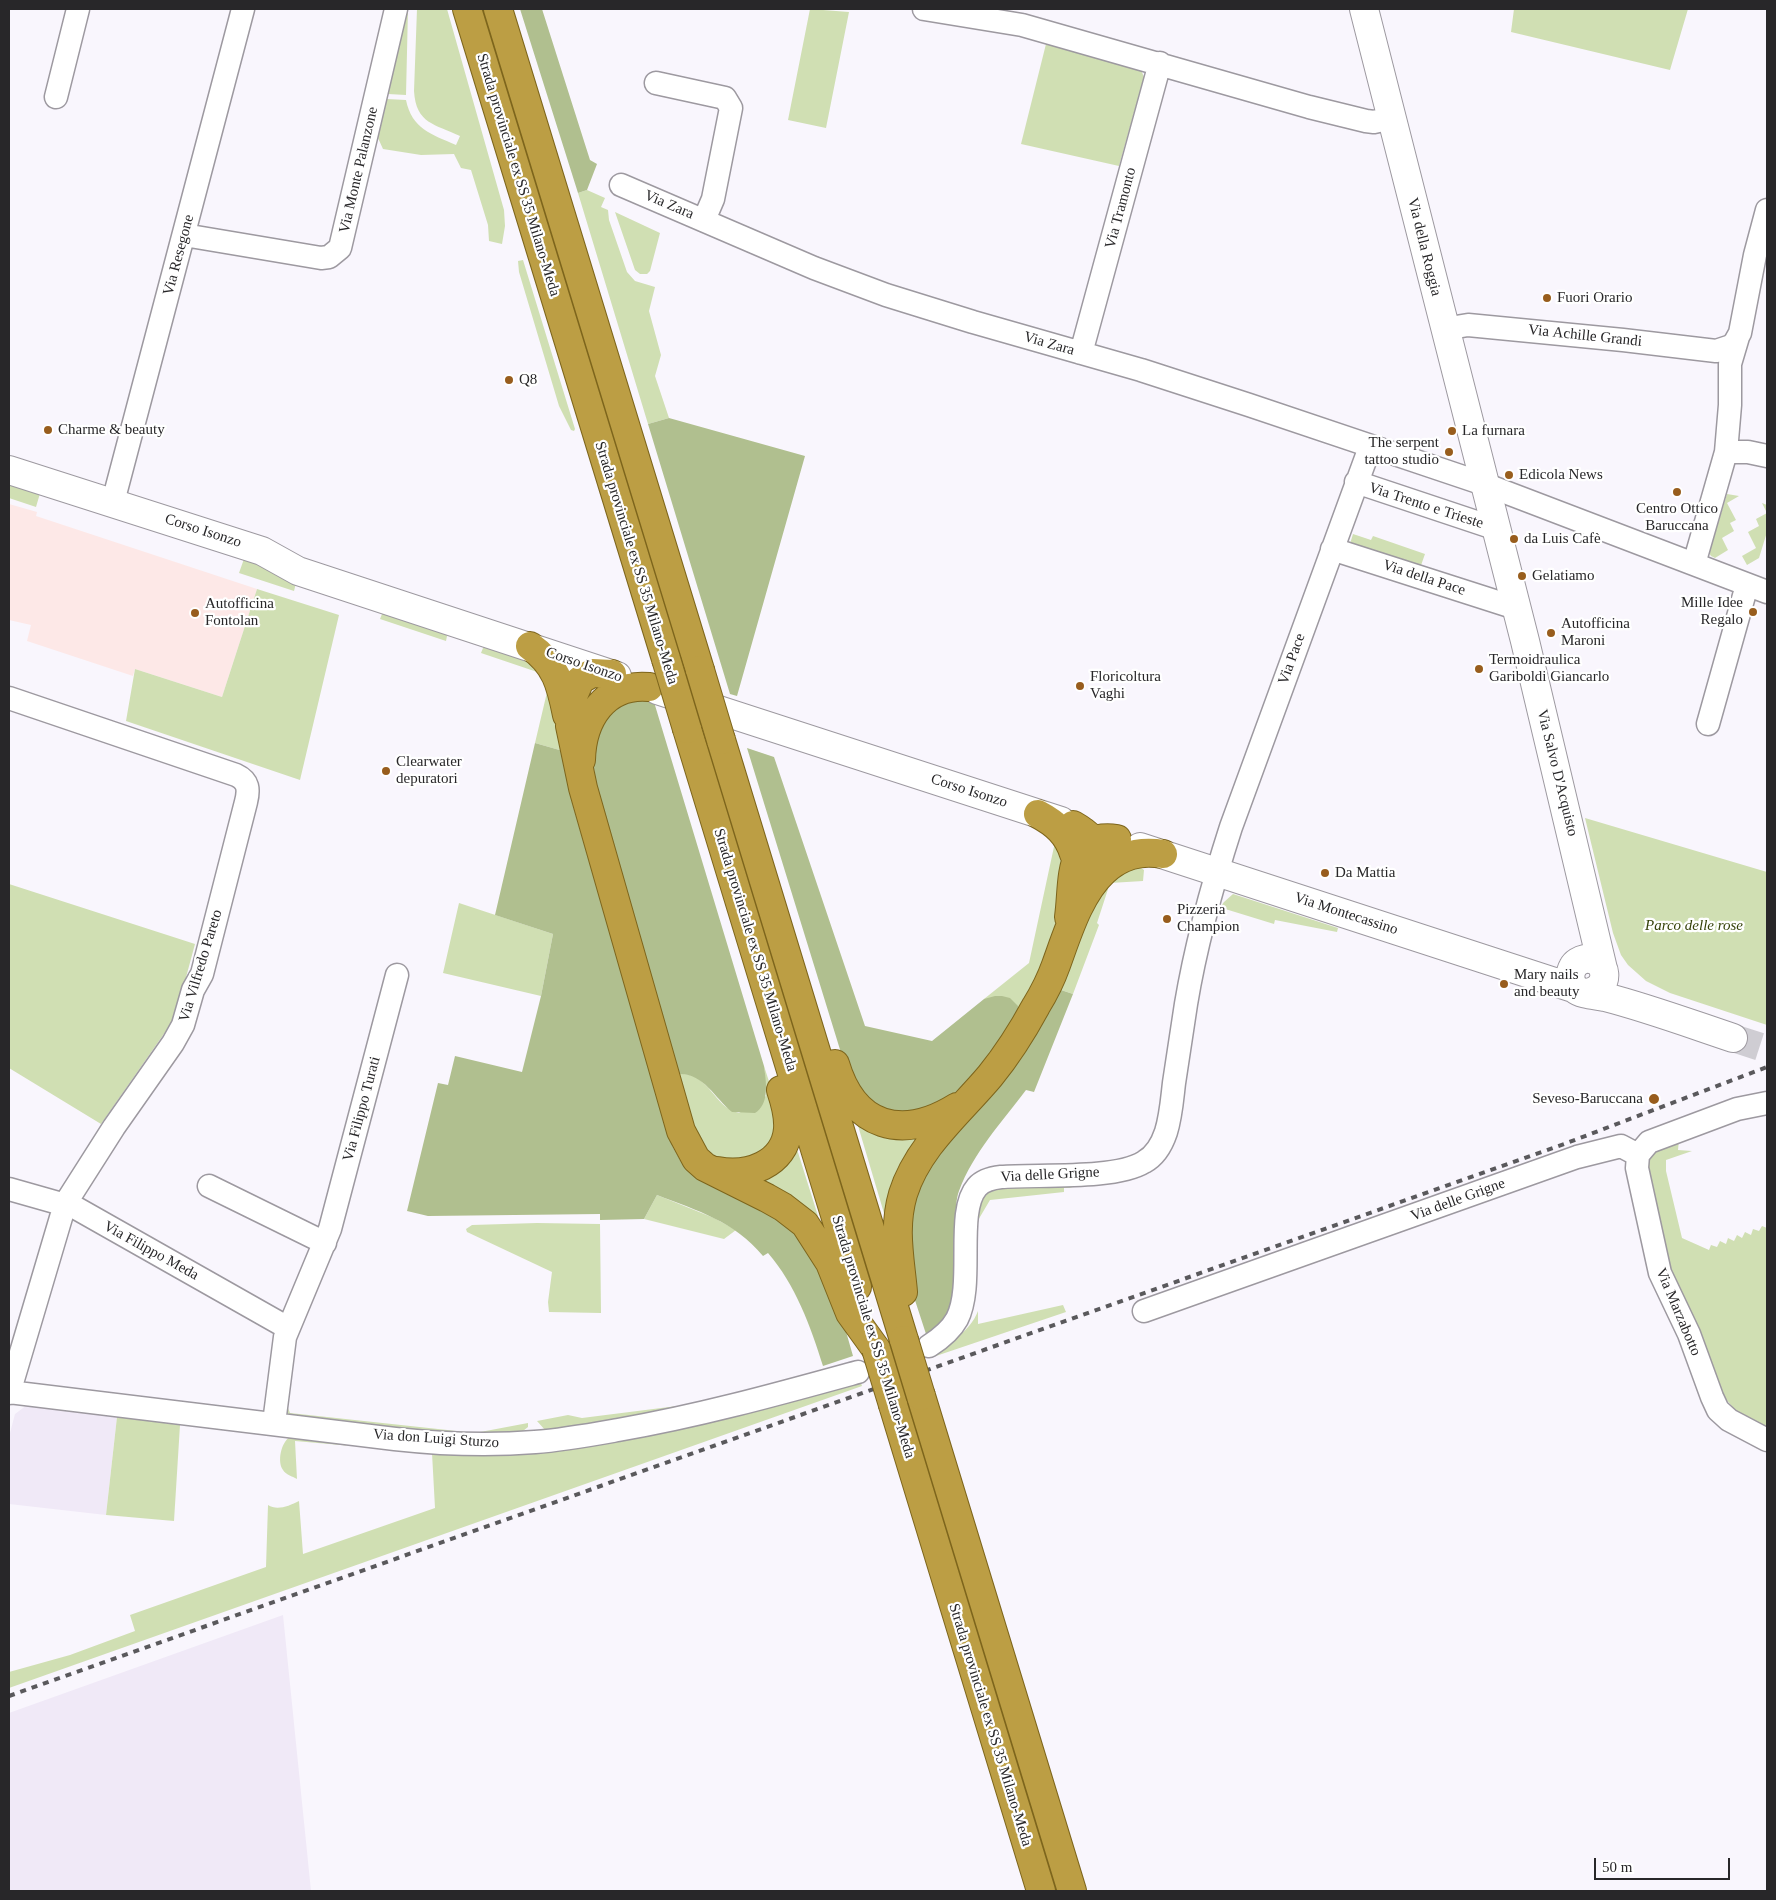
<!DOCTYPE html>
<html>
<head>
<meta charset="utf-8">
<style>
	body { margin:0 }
	#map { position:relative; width:1776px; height:1900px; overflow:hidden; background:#f9f6fd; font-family:"Times New Roman",serif }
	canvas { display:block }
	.frame { position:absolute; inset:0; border:10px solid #282729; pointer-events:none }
	.scale { position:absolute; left:1594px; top:1858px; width:136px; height:22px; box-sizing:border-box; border:2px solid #282729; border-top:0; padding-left:6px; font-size:15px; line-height:18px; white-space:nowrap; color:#282729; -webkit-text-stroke:4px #fff; paint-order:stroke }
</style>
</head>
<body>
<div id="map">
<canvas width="1776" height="1900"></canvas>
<div class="frame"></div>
<div class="scale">50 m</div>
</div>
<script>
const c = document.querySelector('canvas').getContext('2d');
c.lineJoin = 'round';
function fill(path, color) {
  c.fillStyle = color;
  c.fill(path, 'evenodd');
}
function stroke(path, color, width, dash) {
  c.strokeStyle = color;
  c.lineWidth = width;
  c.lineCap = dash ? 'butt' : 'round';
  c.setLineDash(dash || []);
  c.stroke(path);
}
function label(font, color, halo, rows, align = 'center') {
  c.font = font + ' "Times New Roman",serif';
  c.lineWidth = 4.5;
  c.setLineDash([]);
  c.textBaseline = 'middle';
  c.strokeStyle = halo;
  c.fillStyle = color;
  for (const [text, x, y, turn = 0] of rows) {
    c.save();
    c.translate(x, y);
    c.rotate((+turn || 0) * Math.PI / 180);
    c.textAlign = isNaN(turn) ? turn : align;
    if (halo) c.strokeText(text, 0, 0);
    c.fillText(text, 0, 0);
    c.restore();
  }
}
fill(new Path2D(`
	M9,504L37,512L36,516L257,589L222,697L135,669L133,676L27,641L31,625L9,620Z`), '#fde8e7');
fill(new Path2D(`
	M27,1405L117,1417L106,1515L9,1504V1437L15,1414Z
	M283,1615L311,1891H9V1713Z`), '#f0e9f7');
fill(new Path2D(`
	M408,9L406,95L388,94Z
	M417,9H447L504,210L505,226L502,244L489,241L488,225L471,170L461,168L454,154L421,155L383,149L378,138L387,99L406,100C412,129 431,134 456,145L460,136C435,124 416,124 414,91Z
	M810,9L849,12L826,128L788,120Z
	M1514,9H1688L1670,70L1511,32Z
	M1046,44L1141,70L1144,77L1119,166L1021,144Z
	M587,190L605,198L601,207L608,210L609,220L627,272L635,281L655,287L649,311L661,355L655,376L669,418L648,424L578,193Z
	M615,212L660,233L650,271L647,274H640L635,270Z
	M523,260L575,429L574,431L571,430L559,406L519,272L518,261Z
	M12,484L41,490L36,507L9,498V485Z
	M1727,494L1739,496L1727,503L1736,520L1730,523L1734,531L1722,538L1728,550L1715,558L1711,556L1709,553Z
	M1762,503L1767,505V532L1759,558L1747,565L1742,556L1756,548L1748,532L1759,526L1756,519L1767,513Z
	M1353,534L1371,540L1373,536L1425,554L1419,571L1349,547Z
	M245,556L296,583L294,591L239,573Z
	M257,589L339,615L300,780L126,721L135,669L222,697Z
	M386,613L446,633L447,636L446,641L380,619L382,614Z
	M487,646L524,659L546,675L481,653L483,648Z
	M548,688L554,698L563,751L535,743Z
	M1585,818L1767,872V1025L1670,993L1646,981L1628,965L1621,955L1613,933Z
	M1055,842L1063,849L1062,905L1055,931L1046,959L1017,1017L984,999L1029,963Z
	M1140,867L1144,870L1143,881L1110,883L1097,923L1099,925L1073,994L1058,989L1092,904L1113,872Z
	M9,884L195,944L175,1018L101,1124L9,1068Z
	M1233,894L1338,928L1337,932L1275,920L1274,924L1222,908L1218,910L1224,902Z
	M459,903L553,934L541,996L443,973Z
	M764,1066L778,1109V1136L759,1159H714L698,1142L677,1074C710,1071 712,1107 739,1113L766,1096Z
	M856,1119L928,1129L886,1220Z
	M1679,1140L1678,1150L1692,1151L1666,1160V1171L1682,1238L1709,1250L1711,1245L1717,1247L1720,1241L1726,1244L1728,1238L1734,1241L1737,1235L1742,1238L1745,1232L1751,1235L1753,1229L1759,1231L1762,1226L1767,1228V1430L1735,1410L1720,1392L1674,1285L1646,1167L1650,1153Z
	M796,1146L818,1216L811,1219L750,1179Z
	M1063,1185L1073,1188H1064V1192L990,1200L977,1222L981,1201L984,1194L995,1187Z
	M657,1195L714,1218L736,1230L724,1239L644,1219Z
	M537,1223L600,1224L601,1313L549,1312L548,1302L552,1272L467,1232L466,1229L472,1225Z
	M1063,1305L1066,1312L933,1357L932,1355C949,1343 970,1332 978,1311V1324Z
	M860,1380L862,1386L9,1688V1672L70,1655L135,1631L130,1615L266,1567L268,1505C277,1511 289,1506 299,1501L303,1554L435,1508L432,1453Z
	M286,1403L290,1413L475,1433L528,1423V1427L523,1431L515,1434L468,1436L290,1416L285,1411Z
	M677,1406L669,1413L545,1430L537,1421L568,1415L582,1418Z
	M117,1417L180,1425L174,1521L106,1515Z
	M290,1437L352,1446L295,1441L297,1479C292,1476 286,1475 283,1470C277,1462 281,1442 290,1437Z`), '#d0dfb3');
fill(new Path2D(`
	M520,9H542L590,160L597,164L587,190L578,193Z
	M669,418L805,456L737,696L730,694L648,424Z
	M641,699L654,702L764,1066C766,1081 770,1104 755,1113L732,1112C714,1097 703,1072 677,1074L595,782L593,756L595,734L616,706Z
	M535,743L563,751L572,802L650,1073L673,1147L680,1160L699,1180L735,1194L800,1231L839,1307L853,1356L823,1366C811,1327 795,1284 768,1253L763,1256C734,1221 698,1211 657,1195L644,1219L600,1220V1214L428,1216L407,1211L438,1083L448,1085L455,1056L522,1072L541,996L553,934L495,915Z
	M747,748L774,757L865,1026L932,1041L984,999L995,996H1002L1010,998L1018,1006V1012L1007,1033L962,1090L926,1113L874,1110L846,1069Z
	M1058,989L1073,994L1034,1092L1026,1090C1002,1122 973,1153 959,1191C948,1219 969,1331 926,1334L911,1288L906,1264L914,1187Z`), '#b0bf8f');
stroke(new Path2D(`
	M1733,1038L1767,1049`), '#cfcdd3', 28, [28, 14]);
const minor = new Path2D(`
	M924,9L1022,25L1309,107L1366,121L1374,122L1392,118
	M656,83L725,98L731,108L713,199L704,220
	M56,97L78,9
	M621,185L814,268L886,295L973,322L1141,370L1249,405L1484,484L1767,592
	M184,235L321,258L329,257L340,248L396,9
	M1444,329L1468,325L1623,340L1716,351L1731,346L1735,342L1740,333L1755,255L1767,210
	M1081,353L1160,63
	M1726,452L1730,405V364L1738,337
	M1356,482L1497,529
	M113,502L243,9
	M1332,549L1516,608
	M1694,564L1726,452H1748L1767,456
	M9,698L236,775C249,781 249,790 246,802L202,974L193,990L183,1025L173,1043L114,1127L65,1204L9,1393
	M1708,724L1747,585
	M1767,1103L1737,1109L1649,1142L1638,1155L1637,1168L1660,1273L1689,1334L1712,1397L1718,1410L1729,1420L1767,1440
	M209,1186L325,1243
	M9,1189L76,1208L288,1328
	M1144,1311L1577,1157L1621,1146L1638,1155
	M929,1346C940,1339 951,1330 957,1319C975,1284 955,1212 977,1187C983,1180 992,1178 1001,1177C1037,1174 1115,1180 1144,1162C1155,1156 1162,1144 1166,1132C1171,1116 1172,1100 1174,1083C1178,1057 1182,1031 1186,1004C1196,944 1212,886 1231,827L1370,447
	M9,1392L395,1439C441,1444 488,1446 535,1442C563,1440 590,1435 618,1430C699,1416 778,1394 858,1372
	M274,1423L285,1337L330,1229L397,975`);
const tertiary = new Path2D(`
	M1364,9L1525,641L1603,969
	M9,470L262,551L298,571L617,676
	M657,690L1061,821
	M1140,847L1576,989
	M1586,993C1613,990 1608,956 1585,959C1580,960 1575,963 1573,967C1569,974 1570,983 1575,989C1582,995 1596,995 1605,997C1648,1008 1691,1024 1733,1038`);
const trunk = new Path2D(`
	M467,9L666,659
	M498,9L700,670
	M530,646C556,664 561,685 567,715
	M612,674L592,673L580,680L571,701L570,726L583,788L681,1131L696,1159L705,1167L767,1198L783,1207L805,1224L830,1263L850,1313L876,1349
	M687,729L857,1287
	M721,740L904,1340
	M581,760C582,719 605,683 649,687
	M1038,814C1055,823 1068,834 1074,854
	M1073,825C1087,833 1096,840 1098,857
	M1069,917C1074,882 1066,832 1117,839
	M835,1064C854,1128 902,1141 957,1107
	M717,1171C747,1177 785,1165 788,1129C789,1115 785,1102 781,1090
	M903,1292C900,1258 893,1228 903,1194C918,1146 959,1113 990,1076C1008,1054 1023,1030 1036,1006C1044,993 1051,979 1056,965C1067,935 1079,894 1104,871C1121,855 1140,850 1163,854
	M921,1396L1072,1891
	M893,1405L1041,1891`);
stroke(minor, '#9d99a0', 25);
stroke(tertiary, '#9d99a0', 30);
stroke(trunk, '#7d651c', 30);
stroke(minor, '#fff', 22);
stroke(tertiary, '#fff', 28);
stroke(trunk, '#bc9e44', 28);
stroke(new Path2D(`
	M9,1696L1564,1144L1767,1067`), '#5a595c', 4, [6, 6]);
const trunkBridge = new Path2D(`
	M666,659L687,729
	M700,670L721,740
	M904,1340L921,1396
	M876,1349L893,1405`);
stroke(trunkBridge, '#7d651c', 30, []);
stroke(trunkBridge, '#bc9e44', 28);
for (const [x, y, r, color] of [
	[1547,298,5,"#985d1d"],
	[509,380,5,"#985d1d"],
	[48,430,5,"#985d1d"],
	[1452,431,5,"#985d1d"],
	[1449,452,5,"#985d1d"],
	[1509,475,5,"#985d1d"],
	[1677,492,5,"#985d1d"],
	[1514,539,5,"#985d1d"],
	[1522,576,5,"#985d1d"],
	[1753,612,5,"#985d1d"],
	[195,613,5,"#985d1d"],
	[1551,633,5,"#985d1d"],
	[1479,669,5,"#985d1d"],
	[1080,686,5,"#985d1d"],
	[386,771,5,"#985d1d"],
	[1325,873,5,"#985d1d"],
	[1167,919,5,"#985d1d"],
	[1504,984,5,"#985d1d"],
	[1654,1099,6,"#985d1d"]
]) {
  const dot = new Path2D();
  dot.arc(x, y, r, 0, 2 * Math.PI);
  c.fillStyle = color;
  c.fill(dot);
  stroke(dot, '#fff', 2);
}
label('15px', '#282729', '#fff', [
	["Via Monte Palanzone",359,170,-77],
	["Strada provinciale ex SS 35 Milano-Meda",518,175,73],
	["Via Zara",669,205,23],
	["Via Tramonto",1121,208,-75],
	["Via della Roggia",1424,247,76],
	["Via Resegone",179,255,-75],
	["Via Achille Grandi",1585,336,6],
	["Via Zara",1049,344,16],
	["Via Trento e Trieste",1426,506,18],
	["Corso Isonzo",203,531,18],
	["Strada provinciale ex SS 35 Milano-Meda",636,563,73],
	["Via della Pace",1424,578,18],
	["Via Pace",1292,659,-70],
	["Corso Isonzo",584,665,19],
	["Via Salvo D'Acquisto",1557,773,76],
	["Corso Isonzo",969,791,18],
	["Via Montecassino",1346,914,18],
	["Strada provinciale ex SS 35 Milano-Meda",755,950,73],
	["Via Vilfredo Pareto",201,966,-73],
	["Via Filippo Turati",362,1109,-75],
	["Via delle Grigne",1050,1175,-3],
	["Via delle Grigne",1458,1200,-20],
	["Via Filippo Meda",151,1251,29],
	["Via Marzabotto",1678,1312,67],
	["Strada provinciale ex SS 35 Milano-Meda",873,1337,73],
	["Via don Luigi Sturzo",436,1439,4],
	["Strada provinciale ex SS 35 Milano-Meda",990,1725,73]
]);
label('15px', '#282729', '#fff', [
	["Fuori Orario",1557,298],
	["Q8",519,380],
	["Charme & beauty",58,430],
	["La furnara",1462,431],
	["The serpent",1439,443,"right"],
	["tattoo studio",1439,460,"right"],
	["Edicola News",1519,475],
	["Centro Ottico",1677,509,"center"],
	["Baruccana",1677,526,"center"],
	["da Luis Cafè",1524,539],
	["Gelatiamo",1532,576],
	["Mille Idee",1743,603,"right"],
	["Regalo",1743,620,"right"],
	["Autofficina",205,604],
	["Fontolan",205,621],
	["Autofficina",1561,624],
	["Maroni",1561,641],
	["Termoidraulica",1489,660],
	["Gariboldi Giancarlo",1489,677],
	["Floricoltura",1090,677],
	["Vaghi",1090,694],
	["Clearwater",396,762],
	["depuratori",396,779],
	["Da Mattia",1335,873],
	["Pizzeria",1177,910],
	["Champion",1177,927],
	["Mary nails",1514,975],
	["and beauty",1514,992],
	["Seveso-Baruccana",1643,1099,"right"]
], 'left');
label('italic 15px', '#344108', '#fff', [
	["Parco delle rose",1694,926]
]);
</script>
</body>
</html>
